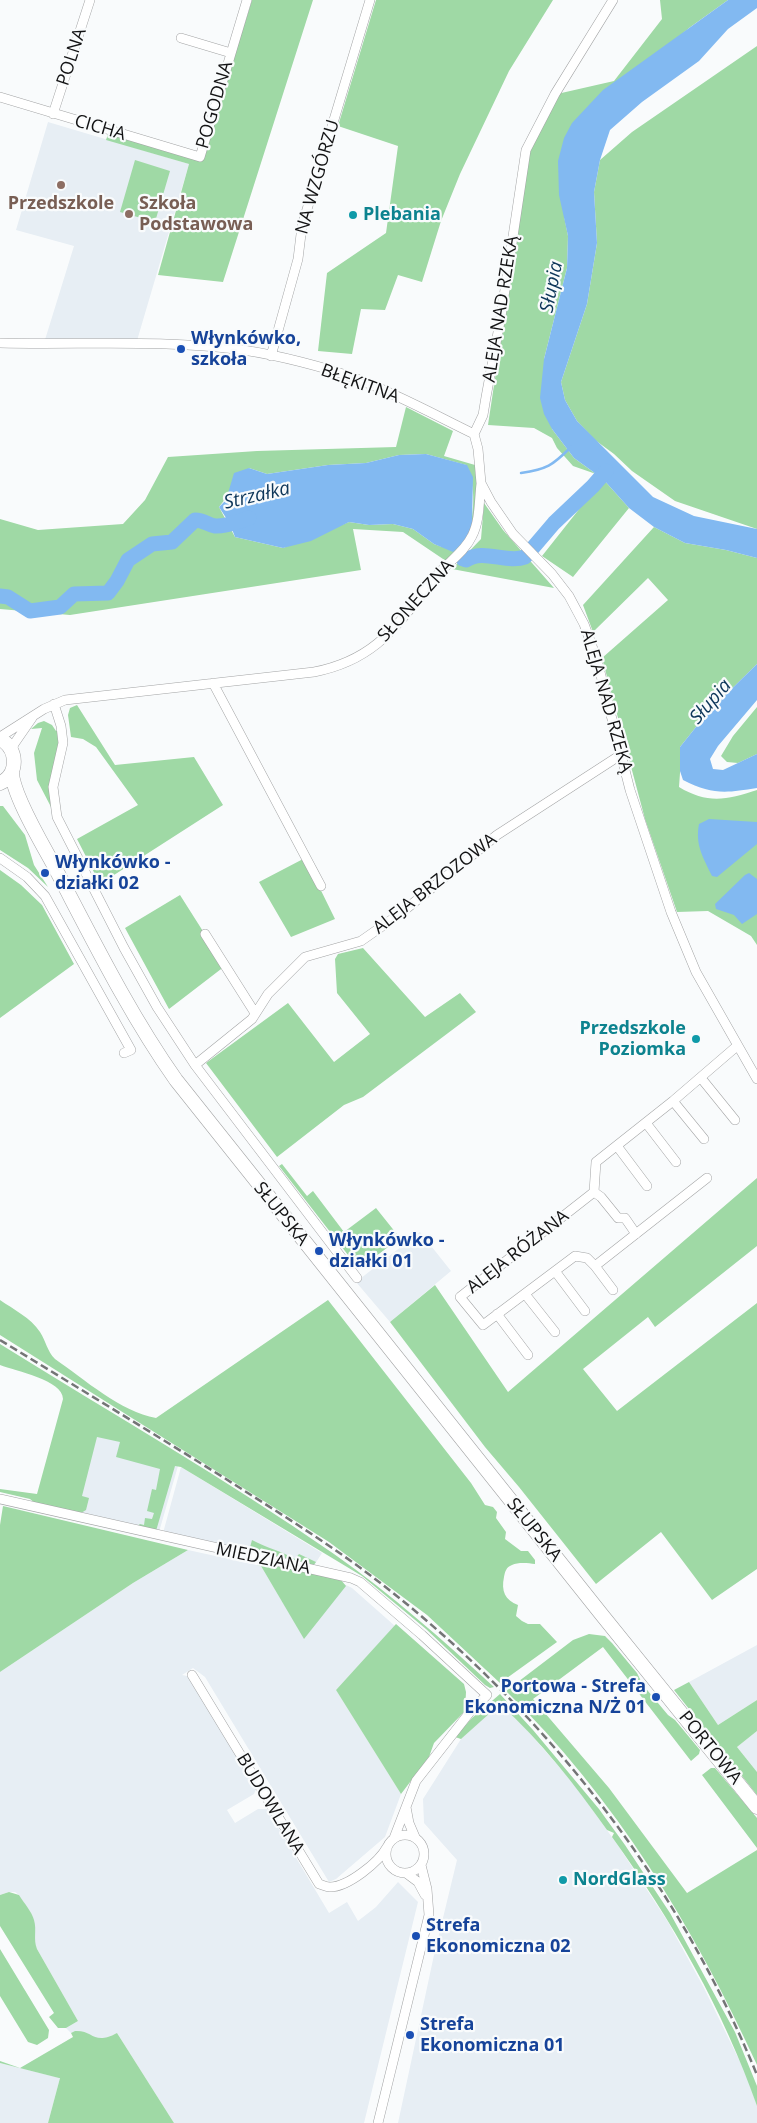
<!DOCTYPE html>
<html>
<head>
<meta charset="utf-8">
<style>
	body { margin:0 }
	canvas { display:block; background:#f9fbfc }
</style>
</head>
<body>
<canvas width="757" height="2123"></canvas>
<script>
const c = document.querySelector('canvas').getContext('2d');
c.lineJoin = 'round';
function fill(path, color) {
  c.fillStyle = color;
  c.fill(path, 'evenodd');
}
function stroke(path, color, width, dash) {
  c.strokeStyle = color;
  c.lineWidth = width;
  c.lineCap = dash ? 'butt' : 'round';
  c.setLineDash(dash || []);
  c.stroke(path);
}
function label(font, color, halo, rows, align = 'center') {
  c.font = font + ' "Open Sans",sans-serif';
  c.lineWidth = 4.5;
  c.setLineDash([]);
  c.textBaseline = 'middle';
  c.strokeStyle = halo;
  c.fillStyle = color;
  for (const [text, x, y, turn = 0] of rows) {
    c.save();
    c.translate(x, y);
    c.rotate((+turn || 0) * Math.PI / 180);
    c.textAlign = isNaN(turn) ? turn : align;
    if (halo) c.strokeText(text, 0, 0);
    c.fillText(text, 0, 0);
    c.restore();
  }
}
fill(new Path2D(`
	M48,122L189,164L136,344L44,343L74,246L16,230Z
	M420,1232L451,1271L390,1322L356,1282Z
	M66,1401L146,1453L178,1466L159,1532L36,1504Z
	M181,1467L322,1553L315,1564L313,1566L163,1533Z
	M188,1550L261,1566L304,1638L342,1583L352,1588L395,1626L336,1690L401,1794L385,1837L336,1879L329,1882L205,1677L193,1668L182,1675L187,1676L256,1789L254,1794L227,1810L235,1823L258,1809H267L329,1913L347,1902L358,1921L376,1907L398,1882L418,1902L364,2123H174L117,2033L105,2039H97L86,2033L75,2031L71,2033L66,2028L78,2021L37,1949L34,1943V1921L32,1916L19,1895L15,1892H9L0,1895V1672L133,1583Z
	M757,1645V1700L718,1725L689,1682Z
	M499,1703L520,1722L574,1784L619,1847L668,1922L704,1988L746,2074L757,2106V2123H398L434,1955L457,1860L424,1823L423,1799L461,1739Z
	M757,1731V1772L737,1747Z
	M0,2063L60,2078L48,2123H0Z`), '#e7eef4');
fill(new Path2D(`
	M252,0H313L223,282L158,275L189,164L106,140L110,128L204,154Z
	M376,0H553L509,71L460,174L441,221L422,282L398,275L385,310L361,309L352,354L318,351L327,273L386,233L398,146L338,126Z
	M660,0H728L689,28L626,82L564,216L568,236L567,268L544,359L552,429L574,458L596,474L573,466L557,448L552,438L534,428L488,425L529,152L557,94L614,81L662,19Z
	M757,46V529L675,501L632,471L614,454L595,440L577,421L565,400L561,382L587,304L597,243L594,192L600,160L632,132Z
	M135,160L170,171L155,222L120,212Z
	M406,407L453,431L444,456L475,465C477,484 479,519 470,535C465,544 454,553 446,561L403,532L353,529L361,570L70,615L0,609V519L38,530L123,524L145,500L168,457L257,451L396,447ZM426,454L466,465C477,486 474,517 467,539L442,547L434,544L413,529L393,524L369,525L349,522L283,548L235,537L219,507L249,468L267,474L328,465L366,463L399,455Z
	M603,479L629,508L573,577L542,556Z
	M484,503L503,530L554,588L452,569L481,539Z
	M654,527L685,543L726,550L757,558V664L708,712L680,747L681,759L679,787C707,804 727,800 757,790V945L751,936L708,911L677,912L645,819L602,658L668,600L648,578L593,632L583,605Z
	M77,705L115,765L194,757L223,805L100,884L77,839L138,805L96,747L83,739L71,737L68,715L70,708Z
	M757,707V754L738,763L727,762L721,756L733,736Z
	M44,721L52,725L56,731L58,730V748L49,787L51,807L37,780L34,753L42,728L31,729L38,723Z
	M0,806H3L25,835L34,865L48,887L28,868L0,850Z
	M305,858L335,919L291,937L259,882Z
	M0,870L21,885L42,905L74,964L0,1018Z
	M180,895L225,966L169,1009L125,928Z
	M363,948L425,1017L460,993L476,1012L363,1097L344,1105L277,1157L206,1063L288,1003L334,1062L370,1034L337,993L335,959L338,954Z
	M282,1164L307,1196L313,1191L344,1232L376,1208L400,1238L363,1266L361,1262L355,1264L279,1166Z
	M757,1178V1246L655,1327L648,1317L583,1369L617,1411L757,1303V1569L712,1600L661,1532L596,1584L519,1487L485,1447L390,1322L435,1285L508,1392Z
	M0,1300C13,1309 31,1318 40,1332C46,1341 47,1351 55,1359C84,1379 121,1412 156,1418L328,1300L471,1483L485,1505L493,1507L497,1512L496,1518L506,1532L505,1539L521,1551H528L535,1560V1564C528,1563 518,1562 512,1565C506,1567 505,1572 504,1577C501,1591 505,1600 518,1605L516,1616L522,1621L528,1624H540L557,1642L500,1683L427,1615L329,1542L0,1335Z
	M0,1344C111,1413 226,1479 334,1554C391,1594 443,1640 494,1687L490,1688L485,1685L426,1629L362,1576L181,1467L175,1466L156,1531L137,1526L140,1524L144,1525L145,1518L152,1519L154,1513L147,1511L152,1489L156,1490L160,1469L116,1457L120,1442L97,1437L82,1496L89,1498L86,1510L81,1513L36,1504L30,1499L0,1492V1489L37,1494L63,1399C63,1380 16,1371 0,1365Z
	M3,1506L188,1550L133,1583L0,1672V1525Z
	M252,1540C267,1548 281,1551 295,1559L299,1554L316,1562L313,1566L249,1551Z
	M259,1562L341,1580L346,1586L304,1639L261,1566L257,1565Z
	M396,1624L464,1684L466,1692L465,1711L434,1743L429,1757L401,1794L336,1690Z
	M589,1634L605,1636L612,1643L637,1673L643,1685L668,1715L675,1720L700,1750L699,1754L691,1761L603,1647L533,1699L609,1788L687,1893L757,1850V2065C694,1927 615,1797 506,1691L573,1640Z
	M689,1682L718,1725L757,1700V1731L737,1747L757,1772V1795L674,1690Z
	M500,1694L533,1730L599,1809L625,1845L670,1913L735,2032L757,2086V2106C724,2011 671,1919 612,1837L614,1833L607,1830C575,1785 541,1741 500,1704L461,1739L455,1737L472,1718Z
	M711,1768H715L757,1818V1848L702,1775Z
	M9,1892L19,1895C24,1903 32,1912 34,1920C37,1930 33,1939 37,1949L78,2021L66,2028H58L49,2017L54,2013L0,1926V1895Z
	M0,1949L49,2030L48,2038L37,2045L28,2042L0,1996Z
	M75,2031C94,2030 93,2046 117,2033L174,2123H48L60,2078H59L0,2063V2061L20,2068L73,2037L71,2033Z`), '#9fd9a5');
fill(new Path2D(`
	M728,0H757V8L728,29L699,61L642,102L610,130L600,160L594,192L597,243L587,304L561,382L565,400L577,421L653,497L694,516L757,529V558L726,550L685,543L654,527L629,508L603,479L574,458L552,429L544,414L540,398L544,359L567,268L568,236L559,195L558,161L564,138L572,123L603,90Z
	M426,454L467,465L473,477L472,524L467,539L453,552L434,544L413,529L393,524L369,525L349,522L311,541L283,548L235,537L230,524L219,507L226,500L234,473L249,468L267,474L328,465L366,463L399,455Z
	M757,664V700L718,746L710,759L713,769L723,770L757,754V788C726,793 712,795 683,780L680,771V747L708,712Z
	M709,819L757,822V844L717,877L712,876C703,857 695,845 699,824Z
	M749,873L757,879V914L742,924L734,915L716,909L715,904L745,875Z`), '#82b9f1');
stroke(new Path2D(`
	M521,473C547,469 552,466 571,447`), '#82b9f1', 2.5);
stroke(new Path2D(`
	M463,559L466,560C483,548 507,564 525,557L554,523L593,486L606,471
	M0,596L8,597L30,611L60,607L74,594L108,593L117,581L128,560L152,544L172,542L195,520C204,520 208,525 215,526C226,527 238,521 249,518`), '#82b9f1', 15);
const minor = new Path2D(`
	M613,0L555,94L526,150L501,316L486,397L483,415L474,434L478,449L481,483L491,502L513,534L552,574L569,596L584,624L597,660L630,790L671,912L696,972L757,1079
	M181,38L231,53
	M0,97L200,157L247,0
	M53,114L90,0
	M0,343C80,345 163,339 243,350C277,355 325,367 357,379C397,394 435,415 474,434
	M271,356L298,259L302,226L370,0
	M213,683L321,886
	M54,704L61,726L63,743L53,787L57,817L124,948L157,1007L195,1065L357,1278
	M0,737L44,709L65,700L314,672C380,659 399,621 439,573C450,561 465,551 472,536C480,521 479,500 481,484
	M12,750L14,744L32,718
	M0,858L27,877L45,896L131,1050L124,1053
	M205,934L255,1013
	M195,1065L252,1019L268,994L305,957L361,941L401,913L497,835L622,754
	M701,1078L735,1120
	M673,1101L704,1139
	M646,1123L676,1162
	M617,1146L647,1186
	M707,1178L595,1266L587,1258L575,1256L483,1325L460,1297L594,1192L596,1162L673,1101L737,1046
	M594,1192L601,1197L618,1218H625L636,1234
	M595,1266L613,1290
	M555,1271L585,1311
	M525,1294L555,1332
	M497,1314L528,1355
	M0,1499L351,1578L360,1582L422,1635L487,1695L470,1712L416,1781L394,1838
	M192,1675L319,1884C323,1885 326,1887 330,1887C348,1887 379,1862 387,1847
	M406,1807L409,1823L415,1837
	M386 1854a19 19 0 1 1 38 0a19 19 0 1 1-38 0Z
	M406,1873L418,1882L425,1895
	M378,2123L429,1915L427,1889L421,1865`);
const primary = new Path2D(`
	M0,739C18,748 19,775 0,783
	M12,772C12,793 41,842 52,862C91,936 128,1012 176,1080L602,1615L757,1807`);
stroke(minor, '#a3a4a5', 10);
stroke(primary, '#a3a4a5', 15);
stroke(minor, '#fff', 9);
stroke(primary, '#fff', 14);
stroke(new Path2D(`
	M0,1340C75,1386 151,1432 226,1479C279,1513 333,1546 383,1585C547,1713 678,1882 757,2075`), '#747576', 2.5, [8, 4]);
for (const [x, y, r, color] of [
	[61,185,5,"#8d6e63"],
	[129,214,5,"#8d6e63"],
	[353,215,5,"#0f9aa8"],
	[181,349,5,"#1a4fb4"],
	[45,873,5,"#1a4fb4"],
	[696,1039,5,"#0f9aa8"],
	[319,1251,5,"#1a4fb4"],
	[656,1697,5,"#1a4fb4"],
	[563,1880,5,"#0f9aa8"],
	[416,1936,5,"#1a4fb4"],
	[410,2035,5,"#1a4fb4"]
]) {
  const dot = new Path2D();
  dot.arc(x, y, r, 0, 2 * Math.PI);
  c.fillStyle = color;
  c.fill(dot);
  stroke(dot, '#f9fbfc', 2);
}
label('18px', '#131314', '#f9fbfc', [
	["POLNA",72,57,-72],
	["POGODNA",215,105,-74],
	["CICHA",100,128,16],
	["NA WZGÓRZU",318,177,-74],
	["ALEJA NAD RZEKĄ",501,309,-81],
	["BŁĘKITNA",360,384,20],
	["SŁONECZNA",416,601,-48],
	["ALEJA NAD RZEKĄ",606,701,74],
	["ALEJA BRZOZOWA",435,884,-38],
	["SŁUPSKA",281,1214,51],
	["ALEJA RÓŻANA",518,1252,-38],
	["SŁUPSKA",534,1530,51],
	["MIEDZIANA",263,1559,12],
	["PORTOWA",710,1748,51],
	["BUDOWLANA",270,1804,59]
]);
label('bold 18px', '#785e54', '#f9fbfc', [
	["Przedszkole",61,204],
	["Szkoła",139,204,"left"],
	["Podstawowa",139,225,"left"]
]);
label('bold 18px', '#0d838f', '#f9fbfc', [
	["Plebania",363,215],
	["Przedszkole",686,1029,"right"],
	["Poziomka",686,1050,"right"],
	["NordGlass",573,1880]
], 'left');
label('bold 18px', '#164399', '#f9fbfc', [
	["Włynkówko,",191,339],
	["szkoła",191,360],
	["Włynkówko -",55,863],
	["działki 02",55,884],
	["Włynkówko -",329,1241],
	["działki 01",329,1262],
	["Portowa - Strefa",646,1687,"right"],
	["Ekonomiczna N/Ż 01",646,1708,"right"],
	["Strefa",426,1926],
	["Ekonomiczna 02",426,1947],
	["Strefa",420,2025],
	["Ekonomiczna 01",420,2046]
], 'left');
label('italic 19px', '#0d3659', '#f9fbfc', [
	["Słupia",552,287,-79],
	["Strzałka",257,496,-13],
	["Słupia",711,702,-49]
]);
</script>
</body>
</html>
